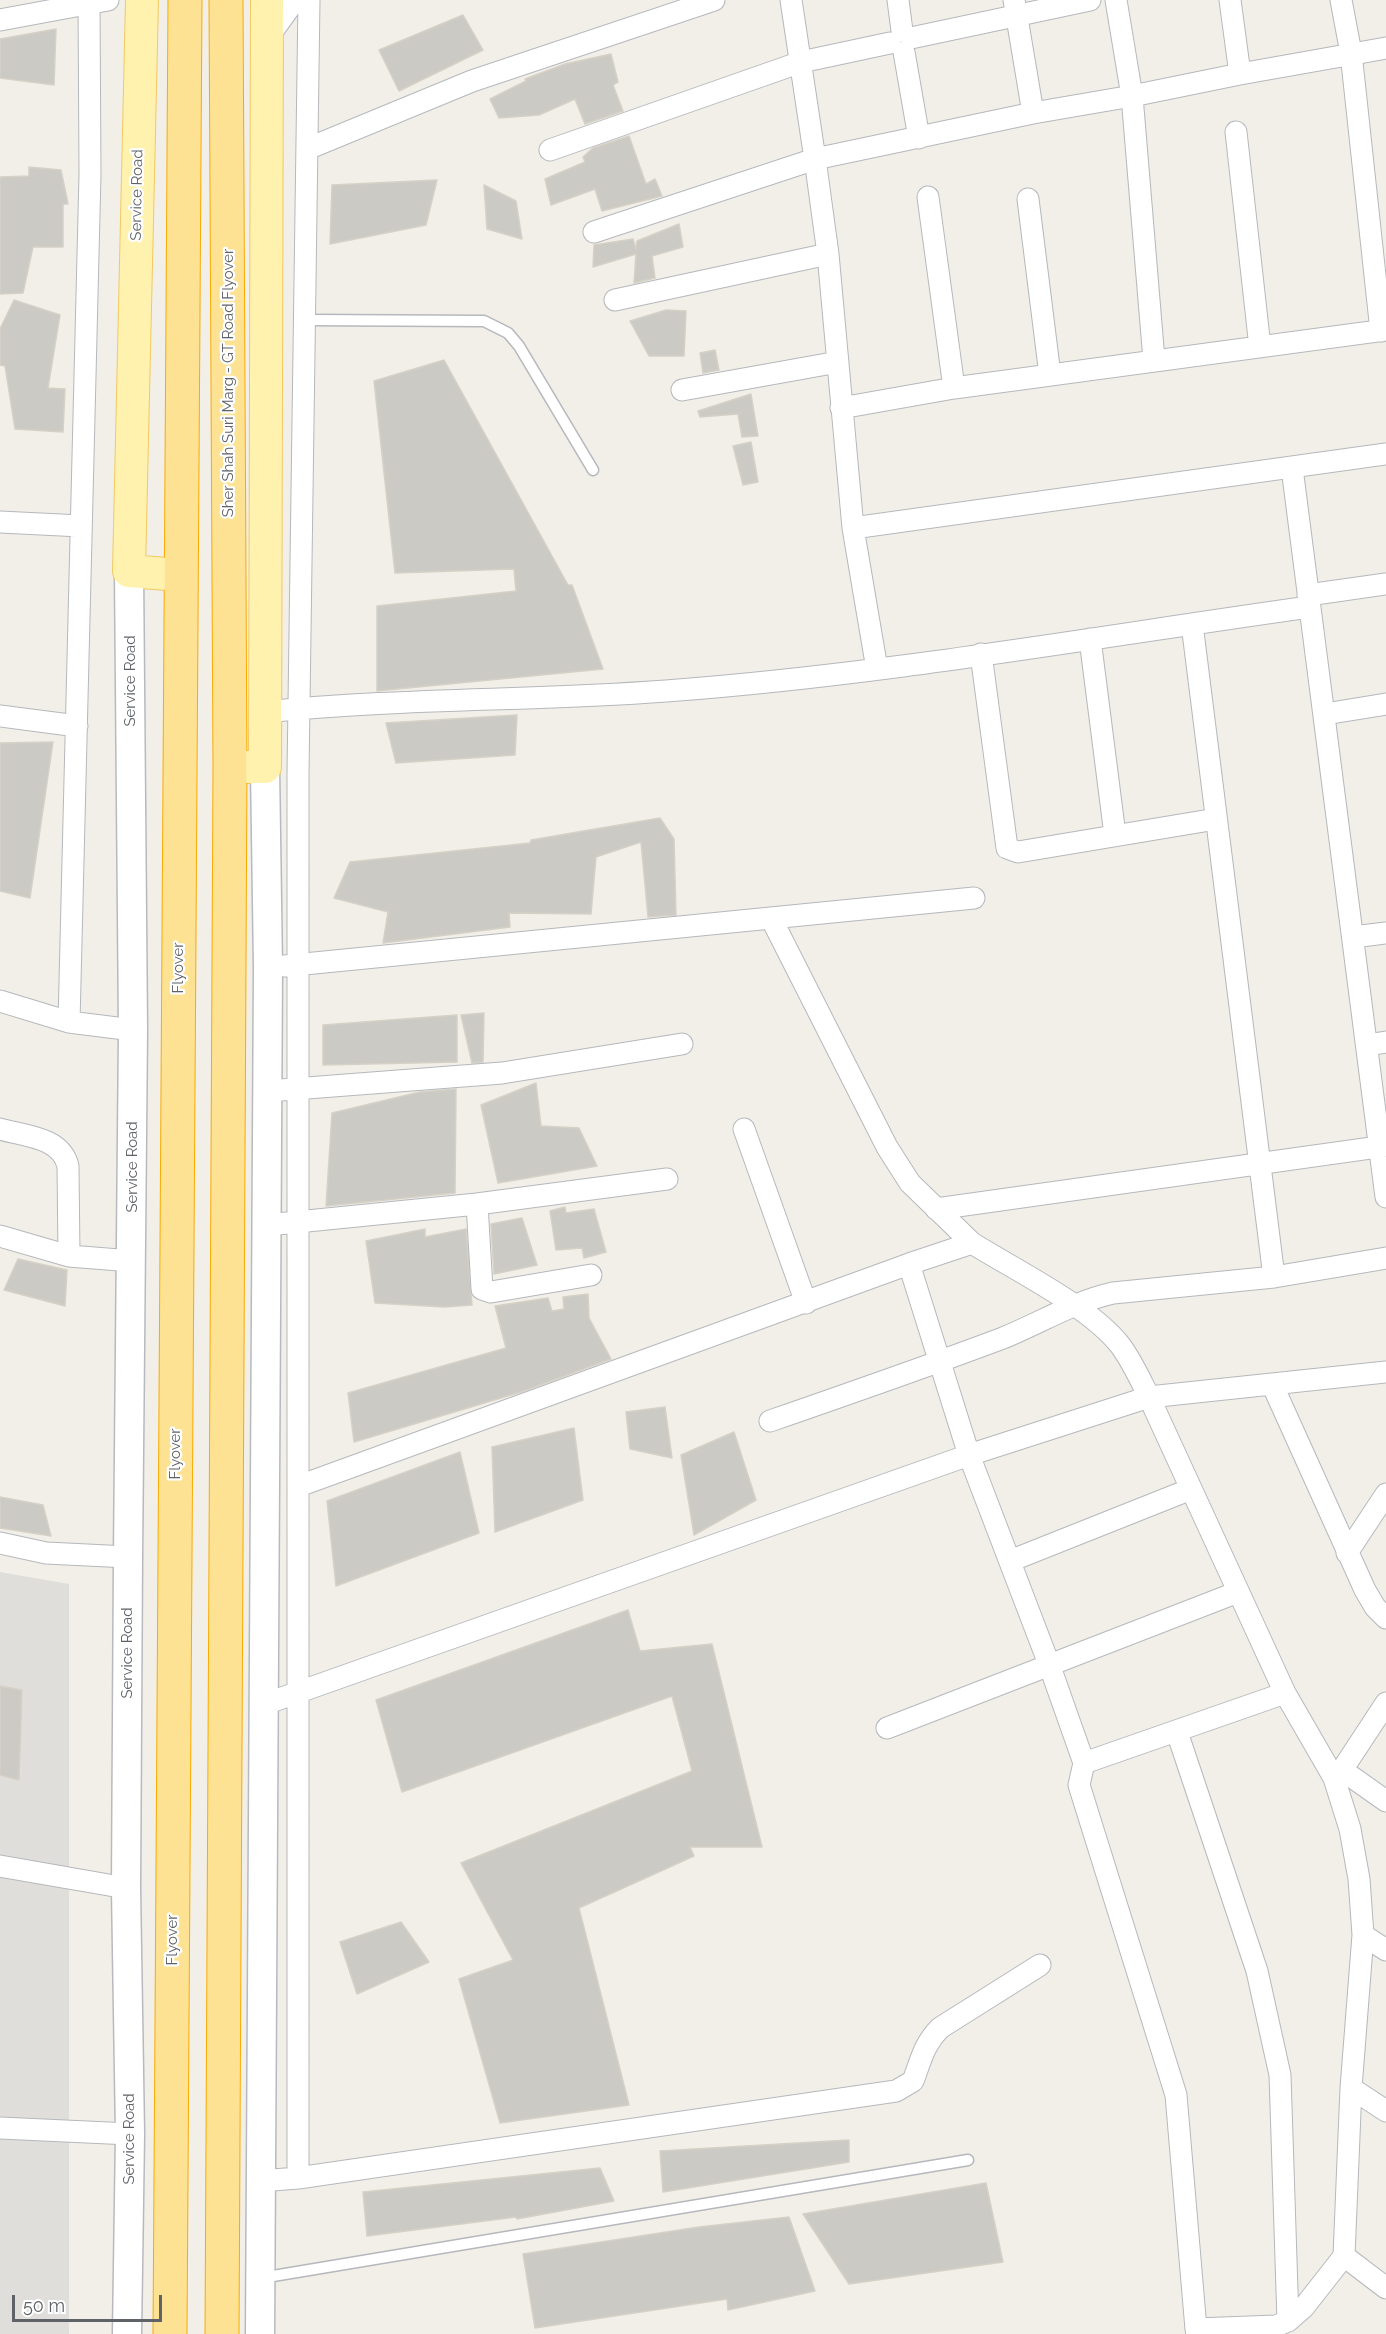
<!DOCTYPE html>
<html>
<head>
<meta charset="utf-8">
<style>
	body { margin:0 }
	#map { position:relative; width:1386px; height:2334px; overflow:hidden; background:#f1efe8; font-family:Raleway,sans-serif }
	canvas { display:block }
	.scale { position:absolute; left:12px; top:2295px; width:150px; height:27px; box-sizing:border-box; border:3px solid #5f6368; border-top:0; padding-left:8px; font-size:18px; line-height:21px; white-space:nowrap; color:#5f6368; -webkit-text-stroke:4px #fff; paint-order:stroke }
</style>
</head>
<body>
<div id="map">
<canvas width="1386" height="2334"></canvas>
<div class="scale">50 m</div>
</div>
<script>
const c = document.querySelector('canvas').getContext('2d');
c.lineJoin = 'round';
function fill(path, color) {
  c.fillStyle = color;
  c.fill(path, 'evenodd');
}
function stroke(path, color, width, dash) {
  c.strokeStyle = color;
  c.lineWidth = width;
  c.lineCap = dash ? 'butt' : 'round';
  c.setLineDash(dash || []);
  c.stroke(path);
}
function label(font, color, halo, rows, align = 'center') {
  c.font = font + ' Raleway,sans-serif';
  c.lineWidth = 4.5;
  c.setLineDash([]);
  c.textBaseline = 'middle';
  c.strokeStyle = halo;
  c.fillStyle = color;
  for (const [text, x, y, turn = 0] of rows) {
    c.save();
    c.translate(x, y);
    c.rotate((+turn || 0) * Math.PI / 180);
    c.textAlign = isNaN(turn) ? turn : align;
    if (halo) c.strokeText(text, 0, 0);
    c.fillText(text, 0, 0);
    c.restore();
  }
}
fill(new Path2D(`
	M0,1572L69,1584V2334H0Z`), '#e0deda');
const building = new Path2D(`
	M463,15L483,50L399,91L379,50Z
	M56,29L54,85L0,78V39Z
	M611,54L618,82L613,85L623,111L585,124L575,99L539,115L499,118L490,99L526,81L525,79L565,64Z
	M629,136L646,184L655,179L662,196L602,211L595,189L551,205L545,179L585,162L583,157L593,148Z
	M29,167L61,170L68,204H63V247H33L23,293L0,294V177L29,176Z
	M437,180L426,225L330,244L332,185Z
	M484,185L516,201L522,239L487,229Z
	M679,224L683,247L652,256L655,278L634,283L636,254L593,267L594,245L633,239L636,249L637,241Z
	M14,300L60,315L48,388L65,389L63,432L15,429L5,366L0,365V329Z
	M666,310L686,311L684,356H649L630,321Z
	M715,350L719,370L703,373L700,353Z
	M444,360L568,585H572L603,669L377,691V606L516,591L514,569L395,573L374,381Z
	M751,394L758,436L742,437L738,414L700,417L698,411Z
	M751,442L758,482L743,485L733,446Z
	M517,715L515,755L396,763L386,723Z
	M53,742L30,898L0,891V743Z
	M660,818L674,839L676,915L648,917L641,842L596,857L591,914L509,913L510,927L383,943L388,912L334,898L350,862L530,843L531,840Z
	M484,1013L483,1062L472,1063L461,1015Z
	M457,1015V1062L323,1065V1025Z
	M536,1083L541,1126L579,1128L597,1166L498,1183L481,1105Z
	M456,1089L455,1193L326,1206L332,1113L420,1092Z
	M565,1207L566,1213L594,1209L606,1252L584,1258L582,1248L556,1250L550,1211Z
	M522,1218L537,1265L494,1274L491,1224Z
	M425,1229V1237L466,1229L472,1305L445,1307L375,1303L366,1241Z
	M18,1259L67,1270L65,1306L4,1290Z
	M588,1294L589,1318L611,1359L521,1392L354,1442L348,1393L506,1348L495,1306L548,1298L552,1311L564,1309L563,1297Z
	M665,1407L672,1458L630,1449L626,1412Z
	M574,1428L583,1500L495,1532L492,1447Z
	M734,1432L756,1500L694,1535L681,1455Z
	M460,1452L479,1533L336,1586L327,1501Z
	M0,1497L43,1505L51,1536L0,1528Z
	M628,1610L640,1651L712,1644L762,1847H690L694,1856L579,1908L629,2105L500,2123L459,1979L513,1960L461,1863L692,1771L672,1696L402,1792L376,1700Z
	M0,1686L22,1690L19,1780L0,1775Z
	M401,1922L429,1962L357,1994L340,1942Z
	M849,2140V2162L663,2192L660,2151Z
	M600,2168L614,2201L517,2219L516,2217L367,2236L363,2192Z
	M986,2183L1003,2262L849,2284L803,2214Z
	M789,2217L815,2291L728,2310L727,2299L535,2328L523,2254L699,2227Z`);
fill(building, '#cccac5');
stroke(building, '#d6d1c6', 1.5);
const lane = new Path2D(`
	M306,320L484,321L508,333L519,346L593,470
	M261,2278L968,2160`);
const street = new Path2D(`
	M309,0L298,774V2178L896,2091L913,2081C921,2060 924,2044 940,2028L1040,1965
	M898,0L902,31
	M1014,0L1033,113
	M1341,0L1351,53L1381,331
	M0,20L108,0
	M911,38L1090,0
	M267,39L295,0
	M904,52L919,138
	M1240,74L1386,48
	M1236,132L1260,347
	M307,149L472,81L714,0
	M550,150L801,62L890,43
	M928,197L954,388
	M1028,199L1050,375
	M594,232L815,159L791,0
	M615,300L828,254
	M1154,360L1132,96L1240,74L1230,0
	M682,390L838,362
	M841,408L954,388L1386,330
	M1292,468L1386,1197
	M0,522L81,526
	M853,528L1386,454
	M1308,595L1386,584
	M1192,624L1274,1277
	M1090,639L1115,835
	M981,654L1007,848L1018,852L1216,819
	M877,669L853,528L828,254L815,159L1033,113L1132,96L1116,0
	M265,712C398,698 533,701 666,691C882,675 1095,637 1309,607
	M1325,714L1386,704
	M0,716L77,726
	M771,918L887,1147L910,1183L972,1243
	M1353,937L1386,933
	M284,966L974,898
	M0,1001L69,1022L133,1030
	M69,1022L90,174L89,0
	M1367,1045L1386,1042
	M268,1091L502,1073L682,1044
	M0,1129C25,1136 61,1137 68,1166L69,1256
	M744,1129L806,1303
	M477,1204L482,1289L491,1292L591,1275
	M936,1209L1386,1146
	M267,1225L477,1204L667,1179
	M0,1236L69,1256L132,1261
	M909,1264L972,1243C1015,1270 1089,1306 1120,1345C1132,1361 1140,1379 1149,1397L1285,1693
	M1272,1384L1365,1590L1375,1607L1386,1618
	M770,1421C848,1394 926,1367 1003,1338C1040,1323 1073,1302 1113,1293L1274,1277L1386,1258
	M299,1486L909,1264L969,1455L1149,1397L1386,1372
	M0,1543L46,1553L128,1557
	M1347,1553L1386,1494
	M1010,1561L1191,1489
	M265,1704L969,1455L1049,1664L1084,1763L1285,1693L1334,1778
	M887,1728L1238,1592
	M1177,1732L1257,1971L1280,2075L1288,2321
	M1084,1763L1079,1785L1176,2095L1196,2329
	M1342,1770L1386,1801
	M0,1866L126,1888
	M1363,1935L1386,1950
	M1351,2088L1386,2111
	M0,2128L130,2134
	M260,2181L298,2178
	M1344,2256L1386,2288
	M1197,2334L1196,2329L1276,2326L1288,2321L1304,2307L1344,2256L1351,2088L1363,1935L1359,1879L1350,1829L1334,1778L1342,1770L1386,1703`);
const secondary = new Path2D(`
	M127,2334L130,2134L126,1888L128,1557L133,1030L129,571
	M260,2334L268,968L265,767`);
const primary = new Path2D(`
	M142,0L129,571L180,575
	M230,767H265L267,0`);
const highway = new Path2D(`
	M170,2334L185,0
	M222,2334L230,767L226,0`);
stroke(lane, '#b5b8bc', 13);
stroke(street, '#b5b8bc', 23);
stroke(secondary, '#b6babf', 31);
stroke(primary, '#f2c960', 34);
stroke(highway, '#f9ab00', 35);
stroke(lane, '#fff', 10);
stroke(street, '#fff', 21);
stroke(secondary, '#fff', 28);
stroke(primary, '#fff2af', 32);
stroke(highway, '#fde293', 33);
label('15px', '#5f6368', '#fff', [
	["Service Road",137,195,-89],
	["Sher Shah Suri Marg - GT Road Flyover",228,383,-90],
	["Service Road",130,681,-90],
	["Flyover",178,968,-90],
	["Service Road",132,1167,-90],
	["Flyover",175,1454,-90],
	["Service Road",127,1653,-90],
	["Flyover",172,1940,-90],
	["Service Road",129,2139,-90]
]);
</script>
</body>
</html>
